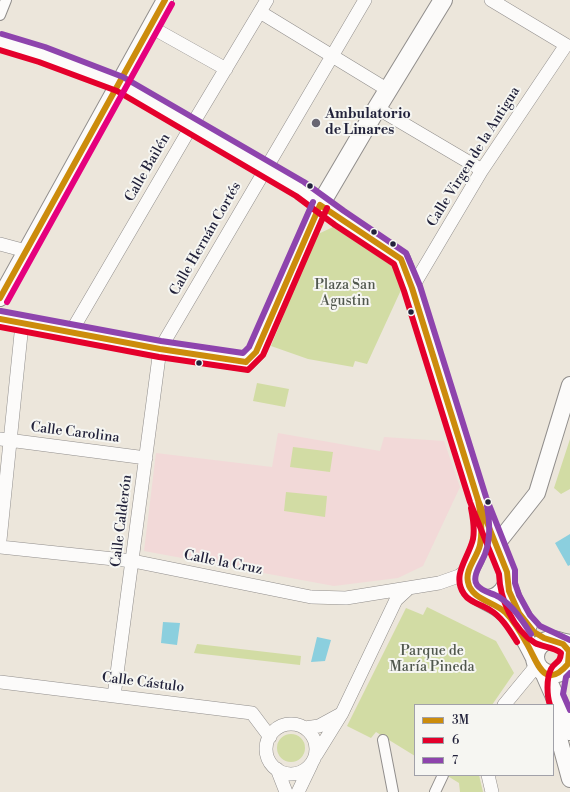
<!DOCTYPE html>
<html>
<head>
<meta charset="utf-8">
<style>
	body { margin:0 }
	#map { position:relative; width:570px; height:792px; overflow:hidden; background:#ece6db; font-family:"Libre Bodoni",serif }
	canvas { display:block }
	.legend { position:absolute; left:414px; top:704px; width:140px; height:72px; box-sizing:border-box; background:#f6f6f2; border:1px solid #a1a1a9; margin:0; padding:5px 7px; list-style:none; font-size:12px; color:#22223b }
	.legend li { display:flex; align-items:center; gap:8px; height:20px }
	.legend b { width:20px; border:1px solid #a1a1a9 }
</style>
</head>
<body>
<div id="map">
<canvas width="570" height="792"></canvas>
<ul class="legend">
<li><b style="height:5px;background:#cc8c0c"></b>3M</li>
<li><b style="height:5px;background:#e4002b"></b>6</li>
<li><b style="height:5px;background:#8e44ad"></b>7</li>
</ul>
</div>
<script>
const c = document.querySelector('canvas').getContext('2d');
c.lineJoin = 'round';
function fill(path, color) {
  c.fillStyle = color;
  c.fill(path, 'evenodd');
}
function stroke(path, color, width, dash) {
  c.strokeStyle = color;
  c.lineWidth = width;
  c.lineCap = dash ? 'butt' : 'round';
  c.setLineDash(dash || []);
  c.stroke(path);
}
function label(font, color, halo, rows, align = 'center') {
  c.font = font + ' "Libre Bodoni",serif';
  c.lineWidth = 4;
  c.setLineDash([]);
  c.textBaseline = 'middle';
  c.strokeStyle = halo;
  c.fillStyle = color;
  for (const [text, x, y, turn = 0] of rows) {
    c.save();
    c.translate(x, y);
    c.rotate((+turn || 0) * Math.PI / 180);
    c.textAlign = isNaN(turn) ? turn : align;
    if (halo) c.strokeText(text, 0, 0);
    c.fillText(text, 0, 0);
    c.restore();
  }
}
fill(new Path2D(`
	M278,433L380,451L384,437L444,441L460,487L423,566L398,578L334,586L144,551L156,453L272,467Z`), '#f2d9d8');
fill(new Path2D(`
	M333,227L392,266L401,290L367,364L355,361L353,367L308,359L271,346L316,235Z
	M257,383L289,389L285,407L253,401Z
	M570,439V489L561,494L554,488Z
	M293,447L333,452L330,472L290,467Z
	M286,492L327,496L325,517L284,511Z
	M427,607L496,641L514,673L492,705H415V756L376,732L371,738L347,726L406,608L423,615Z
	M197,644L301,656L300,665L194,653Z
	M277 748a14 14 0 1 1 28 0a14 14 0 1 1-28 0Z
	M446,775H479L483,792H460L459,783Z`), '#d2dca4');
fill(new Path2D(`
	M570,534V565L568,566L555,543Z
	M163,622L180,623L177,645L161,643Z
	M317,637L331,640L325,661L311,662Z`), '#8bcfde');
const pedestrian = new Path2D(`
	M0,15L6,0
	M383,740L393,792
	M435,792L443,775`);
const minor = new Path2D(`
	M260,12L388,90
	M151,27L226,69
	M377,108L482,170
	M0,244L26,251
	M412,288L482,170L566,45L491,0
	M71,332L192,125L267,0
	M0,439L146,458
	M0,540L22,324
	M0,547L133,561L311,597L346,598L439,583L459,576L470,568
	M0,682L252,713L270,737
	M114,696L160,349L365,0
	M504,705L537,665
	M266 749a25 25 0 1 1 50 0a25 25 0 1 1-50 0Z
	M305,728L319,726L341,714
	M316,755L342,713L396,600L409,588
	M277,769L286,792
	M488,775L492,792
	M298,792L311,765`);
const tertiary = new Path2D(`
	M0,42L42,54L120,84L300,189L320,205
	M0,298L165,0
	M496,545L537,493L570,385
	M556,640L570,643
	M568,664L570,663
	M553,716L570,779`);
const secondary = new Path2D(`
	M320,205L401,259L412,288L478,500L507,572C510,587 500,599 485,599
	M0,319L160,349L246,362L256,352L320,205L377,108L443,0
	M481,517C483,531 481,546 475,559C472,566 467,571 467,579C467,598 493,600 504,612C518,624 527,642 535,658
	M507,584L516,606L528,625
	M535 657a17 17 0 1 1 34 0a17 17 0 1 1-34 0Z
	M544,672L570,731`);
stroke(pedestrian, '#918e8c', 12);
stroke(minor, '#918e8c', 14);
stroke(tertiary, '#918e8c', 18);
stroke(secondary, '#918e8c', 20);
stroke(pedestrian, '#fcfbfa', 10);
stroke(minor, '#fcfbfa', 13);
stroke(tertiary, '#fcfbfa', 16);
stroke(secondary, '#fcfbfa', 18);
stroke(new Path2D(`
	M320,205L401,259L412,288L478,500
	M0,298L165,0
	M0,319L160,349L246,362
	M246,362L256,352L320,205
	M478,500L507,572L509,591L519,613L534,632L544,638L563,644L569,651L568,664C544,692 537,661 527,644C521,633 514,621 505,612C494,602 471,599 468,582C465,569 477,558 480,545C483,530 481,515 478,500Z`), '#cc8c0c', 6);
stroke(new Path2D(`
	M0,50L39,62L117,91L296,196L335,225L394,264L404,291L470,502L499,574C500,600 513,629 535,643C543,647 554,647 561,653C560,664 555,661 551,669C546,679 547,696 550,705
	M0,327L159,357L248,370L263,355L327,208
	M471,508C473,518 475,529 473,539C469,557 451,575 464,594C470,603 481,604 490,610C502,617 510,631 517,642`), '#e4002b', 6);
stroke(new Path2D(`
	M2,34L45,47L123,77L304,182L344,211L406,253L420,286L486,497L515,570V583L519,595L530,615L540,626L570,640
	M1,311L161,341L243,353L249,347L313,202
	M487,506C490,522 491,538 485,554C482,562 471,577 477,585C482,592 493,593 499,597C513,606 522,620 531,634
	M570,673L566,677L563,694L570,710`), '#8e44ad', 6);
stroke(new Path2D(`
	M7,302L172,4`), '#e5007d', 6);
for (const [x, y, r, color] of [
	[316,123,5,"#696773"],
	[310,186,3.5,"#22223b"],
	[374,232,3.5,"#22223b"],
	[393,244,3.5,"#22223b"],
	[411,312,3.5,"#22223b"],
	[199,363,3.5,"#22223b"],
	[488,502,3.5,"#22223b"]
]) {
  const dot = new Path2D();
  dot.arc(x, y, r, 0, 2 * Math.PI);
  c.fillStyle = color;
  c.fill(dot);
  stroke(dot, '#f6f6f2', 1.5);
}
label('bold 14px', '#22223b', '#f6f6f2', [
	["Ambulatorio",325,115],
	["de Linares",325,131]
], 'left');
label('14px', '#22223b', '#f6f6f2', [
	["Calle Virgen de la Antigua",474,157,-58],
	["Calle Bailén",148,168,-60],
	["Calle Hernán Cortés",206,239,-60],
	["Calle Carolina",75,433,7],
	["Calle Calderón",122,521,-83],
	["Calle la Cruz",223,563,11],
	["Calle Cástulo",143,683,7]
]);
label('14px', '#50574d', '#f6f6f2', [
	["Plaza San",345,286],
	["Agustin",345,302],
	["Parque de",432,652],
	["María Pineda",432,668]
]);
</script>
</body>
</html>
